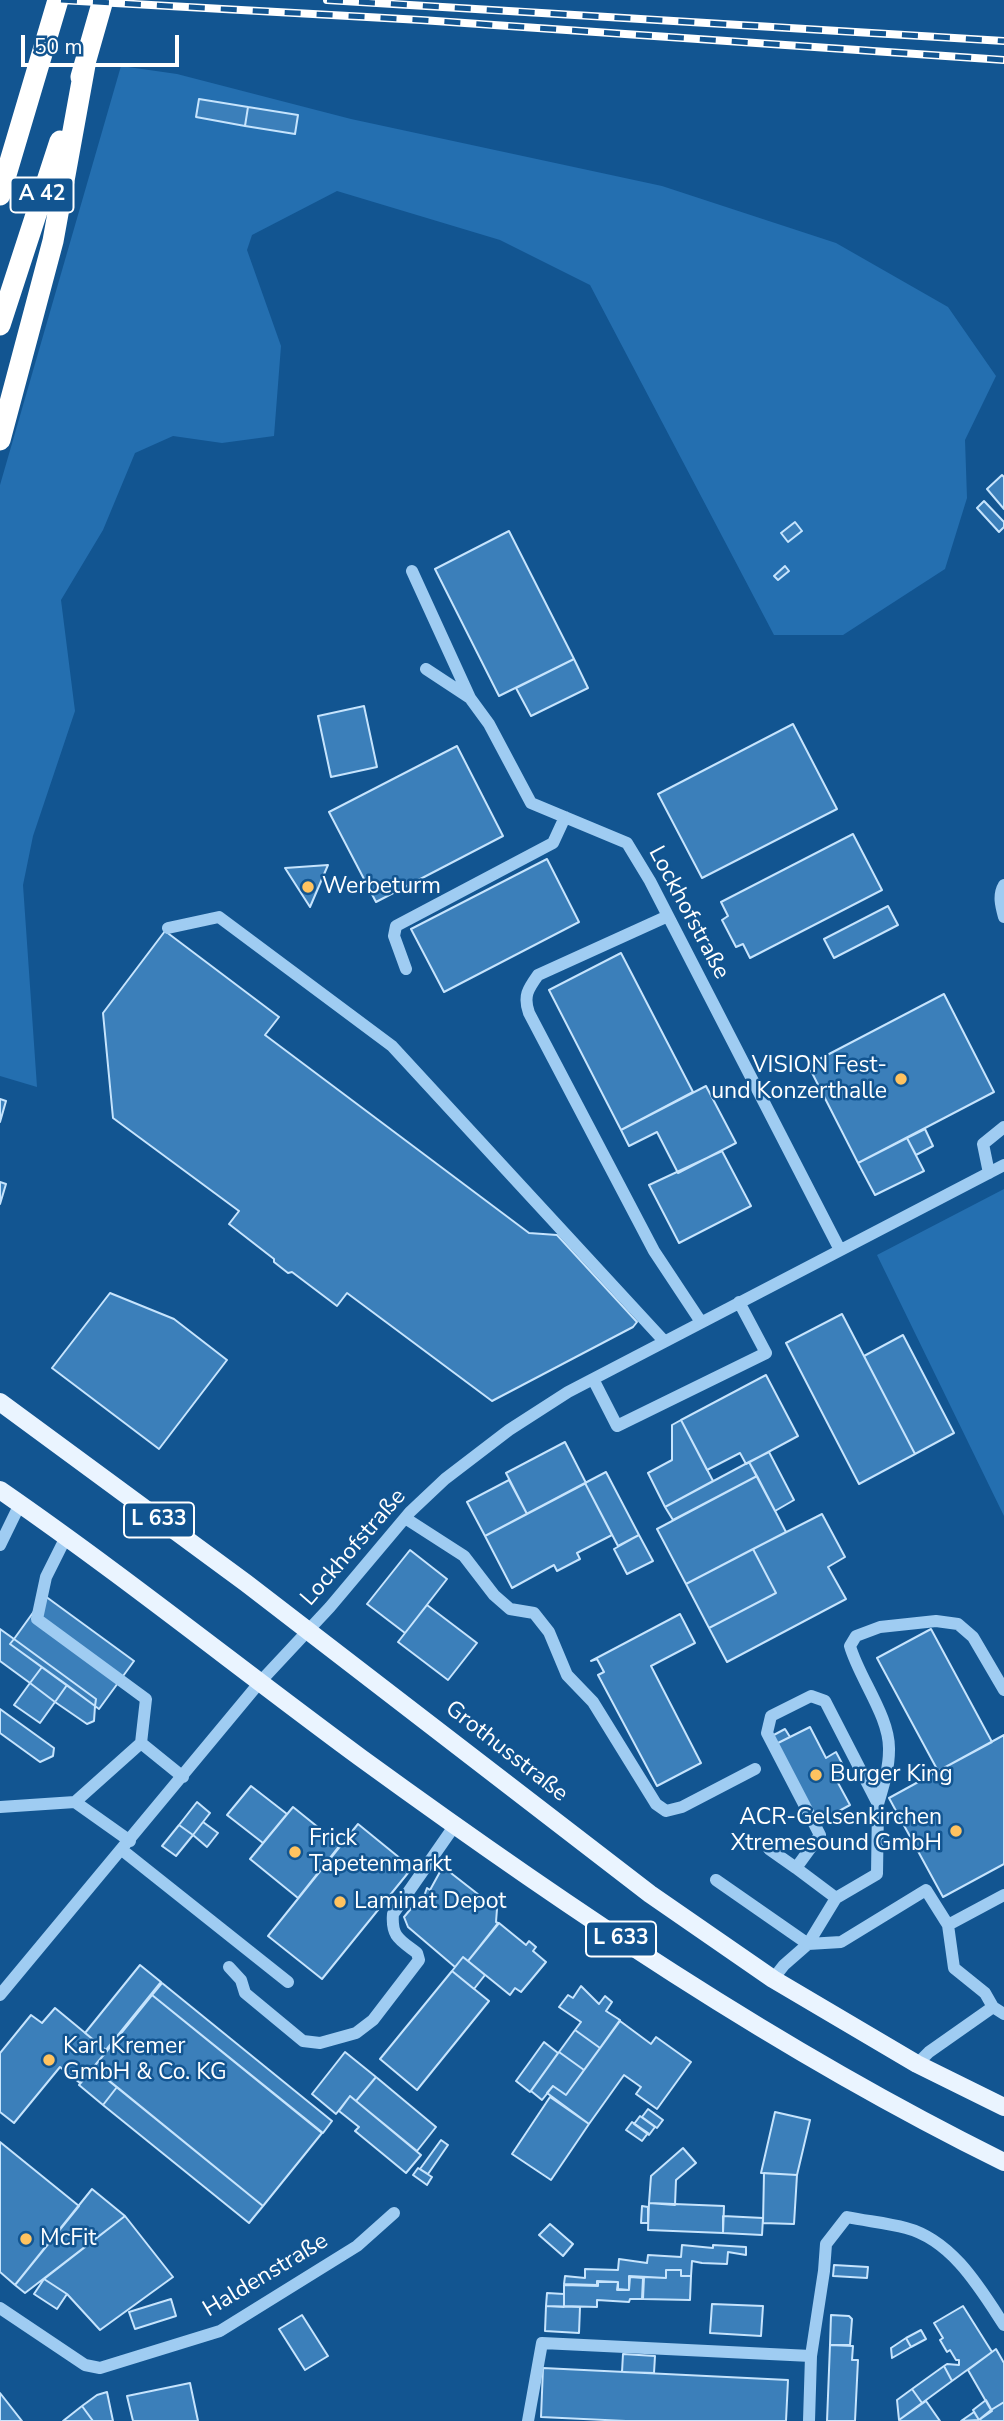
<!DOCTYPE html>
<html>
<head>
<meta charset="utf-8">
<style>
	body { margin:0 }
	#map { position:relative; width:1004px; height:2421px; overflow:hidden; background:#125591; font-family:"Nunito Sans",sans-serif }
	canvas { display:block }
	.scale { position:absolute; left:21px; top:35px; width:158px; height:32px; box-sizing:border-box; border:4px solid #fff; border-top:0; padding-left:9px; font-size:21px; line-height:24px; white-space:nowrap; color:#fff; -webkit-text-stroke:5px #125591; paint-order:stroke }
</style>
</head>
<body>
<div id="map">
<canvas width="1004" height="2421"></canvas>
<div class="scale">50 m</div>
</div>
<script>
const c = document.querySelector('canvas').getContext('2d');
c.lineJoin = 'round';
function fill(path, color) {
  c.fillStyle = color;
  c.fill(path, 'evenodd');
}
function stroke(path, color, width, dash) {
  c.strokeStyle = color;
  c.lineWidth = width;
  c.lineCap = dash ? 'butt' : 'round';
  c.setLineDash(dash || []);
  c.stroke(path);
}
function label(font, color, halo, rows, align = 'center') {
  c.font = font + ' "Nunito Sans",sans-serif';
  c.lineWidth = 5;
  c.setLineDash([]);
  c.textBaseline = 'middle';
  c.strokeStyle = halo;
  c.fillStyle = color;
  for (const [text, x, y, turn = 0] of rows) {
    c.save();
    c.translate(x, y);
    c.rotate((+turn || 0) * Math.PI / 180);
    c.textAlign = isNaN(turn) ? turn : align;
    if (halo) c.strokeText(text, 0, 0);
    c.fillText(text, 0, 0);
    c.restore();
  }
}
fill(new Path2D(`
	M121,66L177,74L351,119L662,186L836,243L948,307L996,376L965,440L967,498L945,569L843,635H774L590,285L500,240L337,191L252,235L247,250L281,346L274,436L222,443L173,436L135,453L103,530L61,600L75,711L33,836L23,885L37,1087L0,1076V485Z
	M1004,1189V1516L877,1255Z`), '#246fb0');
const building = new Path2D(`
	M199,99L248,107L245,126L196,117Z
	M248,107L298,115L295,134L245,126Z
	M1002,475L1004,477V509L987,489Z
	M984,501L1004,522V527L999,532L977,508Z
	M795,522L802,531L788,542L781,533Z
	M509,531L574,659L499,696L435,569Z
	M785,566L789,571L778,580L774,576Z
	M574,659L588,688L531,716L516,688Z
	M364,706L377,767L331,777L318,716Z
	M793,724L837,809L702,878L658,794Z
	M457,746L503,836L376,902L329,812Z
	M853,834L882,890L750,958L743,944L736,947L722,920L728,916L721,902Z
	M547,859L579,922L444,992L411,929Z
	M328,865L310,907L285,868Z
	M888,906L898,925L834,958L824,939Z
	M165,931L279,1017L265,1035L529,1233L557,1235L637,1322L633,1327L492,1401L347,1293L337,1306L292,1272L288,1273L274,1262V1259L229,1224L239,1211L113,1118L103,1013Z
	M621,953L693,1092L621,1130L549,990Z
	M944,994L994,1092L858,1163L808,1065Z
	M706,1086L736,1143L678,1173L657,1132L629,1146L621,1130Z
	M0,1099L6,1101L0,1122Z
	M925,1129L933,1146L916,1155L907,1138Z
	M907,1138L924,1171L875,1195L858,1163Z
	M722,1151L751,1206L679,1243L649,1185Z
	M0,1182L6,1184L0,1204Z
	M110,1293L174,1319L227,1360L159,1449L52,1368Z
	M842,1314L915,1454L859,1484L786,1343Z
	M903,1335L954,1433L915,1454L864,1356Z
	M766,1375L798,1436L746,1464L740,1453L707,1470L681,1420Z
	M681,1420L713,1481L665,1507L648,1473L672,1460V1425Z
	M565,1442L586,1483L527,1514L506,1473Z
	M769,1452L794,1500L775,1511L749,1462Z
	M749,1462L757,1476L673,1520L665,1507Z
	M606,1472L639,1535L618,1546L585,1483Z
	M757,1476L786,1532L686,1584L657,1529Z
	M509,1480L527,1514L485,1536L467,1502Z
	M585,1483L612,1535L577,1553L580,1559L557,1571L554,1565L512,1588L485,1536Z
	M822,1514L845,1557L828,1567L846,1599L727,1662L709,1628L776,1593L753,1549Z
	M639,1535L653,1561L627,1574L614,1549Z
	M753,1549L776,1593L709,1628L686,1584Z
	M410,1550L447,1579L405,1633L367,1604Z
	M45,1596L134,1661L99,1709L95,1706L96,1699L14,1639Z
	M427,1605L477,1643L448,1680L398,1642Z
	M680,1614L695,1643L651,1666L701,1763L657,1786L598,1675L604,1672L597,1659L591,1661Z
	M0,1629L14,1639L10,1644L42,1667L30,1683L0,1661Z
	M931,1629L992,1742L938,1771L877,1658Z
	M14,1639L96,1699L95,1706L10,1644Z
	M42,1667L67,1685L55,1702L30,1683Z
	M30,1683L55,1702L40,1723L14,1705Z
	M67,1685L95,1706L94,1721L87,1724L55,1702Z
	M0,1709L54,1748L53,1756L40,1762L0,1733Z
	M810,1727L826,1758L836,1752L845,1769L841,1771L844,1778L837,1781L850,1805L817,1823L774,1745Z
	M785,1729L790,1737L774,1745L770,1737Z
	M1004,1735V1864L943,1897L889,1798Z
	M251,1786L287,1814L263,1843L227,1815Z
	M197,1802L210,1813L193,1835L179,1825Z
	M293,1807L340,1845L298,1898L250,1859Z
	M203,1822L218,1833L207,1847L193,1835Z
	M358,1824L412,1868L322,1979L268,1936Z
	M179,1825L193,1835L176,1856L162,1846Z
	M441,1870H447L497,1909L496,1922L498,1923L468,1961L463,1957L455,1967L408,1927L404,1917L414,1905L417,1906L420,1898L423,1899L427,1888L430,1890Z
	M499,1923L526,1945L529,1941L536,1947L533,1951L546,1962L521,1992L515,1988L510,1995L468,1961Z
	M463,1957L485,1975L474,1989L452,1971Z
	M140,1965L161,1982L106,2050L85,2033Z
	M452,1971L489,2001L417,2090L380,2059Z
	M162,1983L332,2121L323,2133L152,1995Z
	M581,1986L599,2004L605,1996L612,2002L606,2011L620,2020L600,2048L575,2030L581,2022L559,2007L568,1995L573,1998Z
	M152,1995L322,2133L263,2206L93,2068Z
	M55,2008L107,2051L80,2083L60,2067L14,2123L0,2112V2053L31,2015L42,2023Z
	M620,2021L651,2044L656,2037L691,2062L657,2109L636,2094L641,2087L624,2075L589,2124L547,2093L553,2086L566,2095Z
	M575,2030L600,2048L584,2070L559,2052Z
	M544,2042L558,2053L530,2092L516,2081Z
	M345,2052L376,2077L356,2101L350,2096L336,2114L312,2094Z
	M559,2052L584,2070L566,2095L553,2086L542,2100L531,2091Z
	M93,2068L117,2087L103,2105L79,2085Z
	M376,2077L436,2127L417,2151L356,2101Z
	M117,2087L263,2206L249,2223L103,2105Z
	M350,2096L421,2155L406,2173L355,2131L359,2127L339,2111Z
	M550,2097L589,2124L551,2180L512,2154Z
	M648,2109L663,2120L657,2128L642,2117Z
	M775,2112L810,2120L797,2175L761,2173Z
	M640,2116L655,2127L649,2135L634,2124Z
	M632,2122L648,2133L642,2141L626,2130Z
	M441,2140L448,2145L428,2174L420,2169Z
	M0,2142L79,2206L15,2285L0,2272Z
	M683,2148L696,2163L676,2180L675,2205L649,2203L651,2176Z
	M418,2168L432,2177L427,2185L413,2175Z
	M764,2173L797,2175L794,2224L763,2223Z
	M92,2189L125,2216L25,2293L15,2285Z
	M649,2203L724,2206L723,2233L648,2230Z
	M642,2206L648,2207V2223H641Z
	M125,2216L173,2277L100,2330L67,2294L44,2279Z
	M723,2216L763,2218L762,2235L723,2233Z
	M550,2224L573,2244L563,2256L539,2235Z
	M682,2245L713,2248V2245L746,2247V2255L728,2252L727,2264L702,2263L692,2261L691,2276H681V2270H666V2278L629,2276V2290L618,2289V2282L597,2281V2285L564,2284L565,2276L585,2278V2269L618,2270L619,2259L647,2263L648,2255L681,2257Z
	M834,2265L868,2267L867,2278L833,2276Z
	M666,2270H681V2276H691L690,2300L643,2299L644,2277L666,2278Z
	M630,2277L643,2278L642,2299H630L629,2302L597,2300V2307L564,2306V2285L598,2286V2282H618L617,2290H629Z
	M44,2279L67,2294L57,2309L34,2294Z
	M547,2293L564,2294V2307L546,2306Z
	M171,2299L176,2316L135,2329L129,2312Z
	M712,2304L763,2306L761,2336L710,2333Z
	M546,2306L580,2307L579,2333L545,2331Z
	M963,2306L992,2352L952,2381L944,2366L947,2364L959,2365V2360H956L950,2350L947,2352L940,2340L943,2338L934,2323Z
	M302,2315L328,2356L305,2370L279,2329Z
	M831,2315L849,2316L852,2319L850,2345H830Z
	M921,2330L926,2339L911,2347L906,2338Z
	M906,2338L911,2347L892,2358L891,2348Z
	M830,2345L853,2346L852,2360H858L855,2421H827Z
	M996,2349L1004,2363V2402L991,2410L968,2370Z
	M623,2354L655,2356L654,2373L622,2372Z
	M944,2366L952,2381L922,2403L912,2389Z
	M543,2368L788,2380L786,2421H626L541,2417Z
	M190,2383L198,2421H133L127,2396Z
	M912,2389L922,2403L899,2420L897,2400Z
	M107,2392L113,2421H93L82,2406L97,2395Z
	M0,2393L22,2421H0Z
	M986,2400L992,2411L979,2420L973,2410Z
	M926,2401L940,2421H900L899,2420Z
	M1004,2402V2421H981L980,2419L991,2410Z
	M82,2406L93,2421H63Z
	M974,2412L979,2420L961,2421Z`);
fill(building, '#3b7fba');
stroke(building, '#c6e4fd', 2);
stroke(new Path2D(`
	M412,571L470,698
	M426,669L470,698L489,724L531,803L627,843L650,881L840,1250
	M1004,885C998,895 1001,906 1004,917
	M668,916L538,975C528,989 523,996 529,1013L654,1251L701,1322
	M168,928L219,917L392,1046L664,1341
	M406,969L394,936L396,926L553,843L565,817
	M989,1173L983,1144L1004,1127
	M593,1379L617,1426L766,1353L739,1302
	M405,1518L464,1556L494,1595L510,1609L534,1613L549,1632L567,1675L593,1702L656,1804L666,1811L682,1807L755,1769
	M66,1537L46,1577L37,1619L146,1699L141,1743L183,1777
	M0,1545L20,1504
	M75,1802L141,1743
	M878,1804C883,1787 889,1769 889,1750C890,1717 859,1678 850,1646L856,1636L880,1627L936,1621L958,1624L973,1637L1004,1690
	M0,1807L75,1802L130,1841
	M769,1849L796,1868L820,1835L767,1733L771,1716L811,1696L825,1701L878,1804L877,1874L836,1898L808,1944L784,1965L773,1979
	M122,1850L288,1982
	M796,1868L836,1898
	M716,1880L808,1944L841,1942L926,1890L948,1925L1004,1895
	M948,1925L954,1968L985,1993L993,2007
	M229,1967L241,1980L245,1993L303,2041L320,2043L356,2033L373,2020L419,1960L417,1953C400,1940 391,1937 393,1914L455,1825
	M0,1995L260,1682L330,1607L410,1512L445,1479L509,1430L568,1392L1004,1165
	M917,2064L929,2052L993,2007L1004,2014
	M0,2308L85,2365L100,2368L220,2331L357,2246L394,2213
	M528,2421L542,2343L811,2356
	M809,2421L811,2356L824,2271L826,2244L847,2217C866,2221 887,2223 906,2228C952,2240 980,2288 1004,2325`), '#9fccf2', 12);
stroke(new Path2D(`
	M0,1402L246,1583L650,1894L773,1979L917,2064L1004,2107
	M0,1490C123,1575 240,1669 361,1758C566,1907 777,2050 1004,2162`), '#eaf4ff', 18);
stroke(new Path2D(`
	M81,77L103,0
	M0,195L58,0
	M0,325L60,141
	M0,440L53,241L85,65`), '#fff', 21);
const rail = new Path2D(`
	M61,0L421,20L1004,60
	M327,0L1004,41`);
stroke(rail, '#fff', 8);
stroke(rail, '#125591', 5, [16]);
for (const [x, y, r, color] of [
	[308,887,7,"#ffc360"],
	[901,1079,7,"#ffc360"],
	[816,1775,7,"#ffc360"],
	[956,1831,7,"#ffc360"],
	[295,1852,7,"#ffc360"],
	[340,1902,7,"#ffc360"],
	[49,2060,7,"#ffc360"],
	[26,2239,7,"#ffc360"]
]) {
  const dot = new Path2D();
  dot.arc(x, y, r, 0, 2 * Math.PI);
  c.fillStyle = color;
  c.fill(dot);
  stroke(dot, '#125591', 2.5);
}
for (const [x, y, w] of [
	[42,195,63],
	[159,1520,70],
	[621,1939,70]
]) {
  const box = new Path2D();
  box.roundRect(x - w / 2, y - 17.5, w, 35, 5);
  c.fillStyle = '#125591';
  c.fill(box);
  stroke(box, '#fff', 2);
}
label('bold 21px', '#fff', null, [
	["A 42",42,195],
	["L 633",159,1520],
	["L 633",621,1939]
]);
label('23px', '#fff', '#125591', [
	["Werbeturm",322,887],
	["VISION Fest-",887,1066,"right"],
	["und Konzerthalle",887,1092,"right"],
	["Burger King",830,1775],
	["ACR-Gelsenkirchen",942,1818,"right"],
	["Xtremesound GmbH",942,1844,"right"],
	["Frick",309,1839],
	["Tapetenmarkt",309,1865],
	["Laminat Depot",354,1902],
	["Karl Kremer",63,2047],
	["GmbH & Co. KG",63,2073],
	["McFit",40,2239]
], 'left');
label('23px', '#fff', '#125591', [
	["Lockhofstraße",688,913,62],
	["Lockhofstraße",354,1548,-49],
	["Grothusstraße",506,1752,38],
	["Haldenstraße",266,2276,-31]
]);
</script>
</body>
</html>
